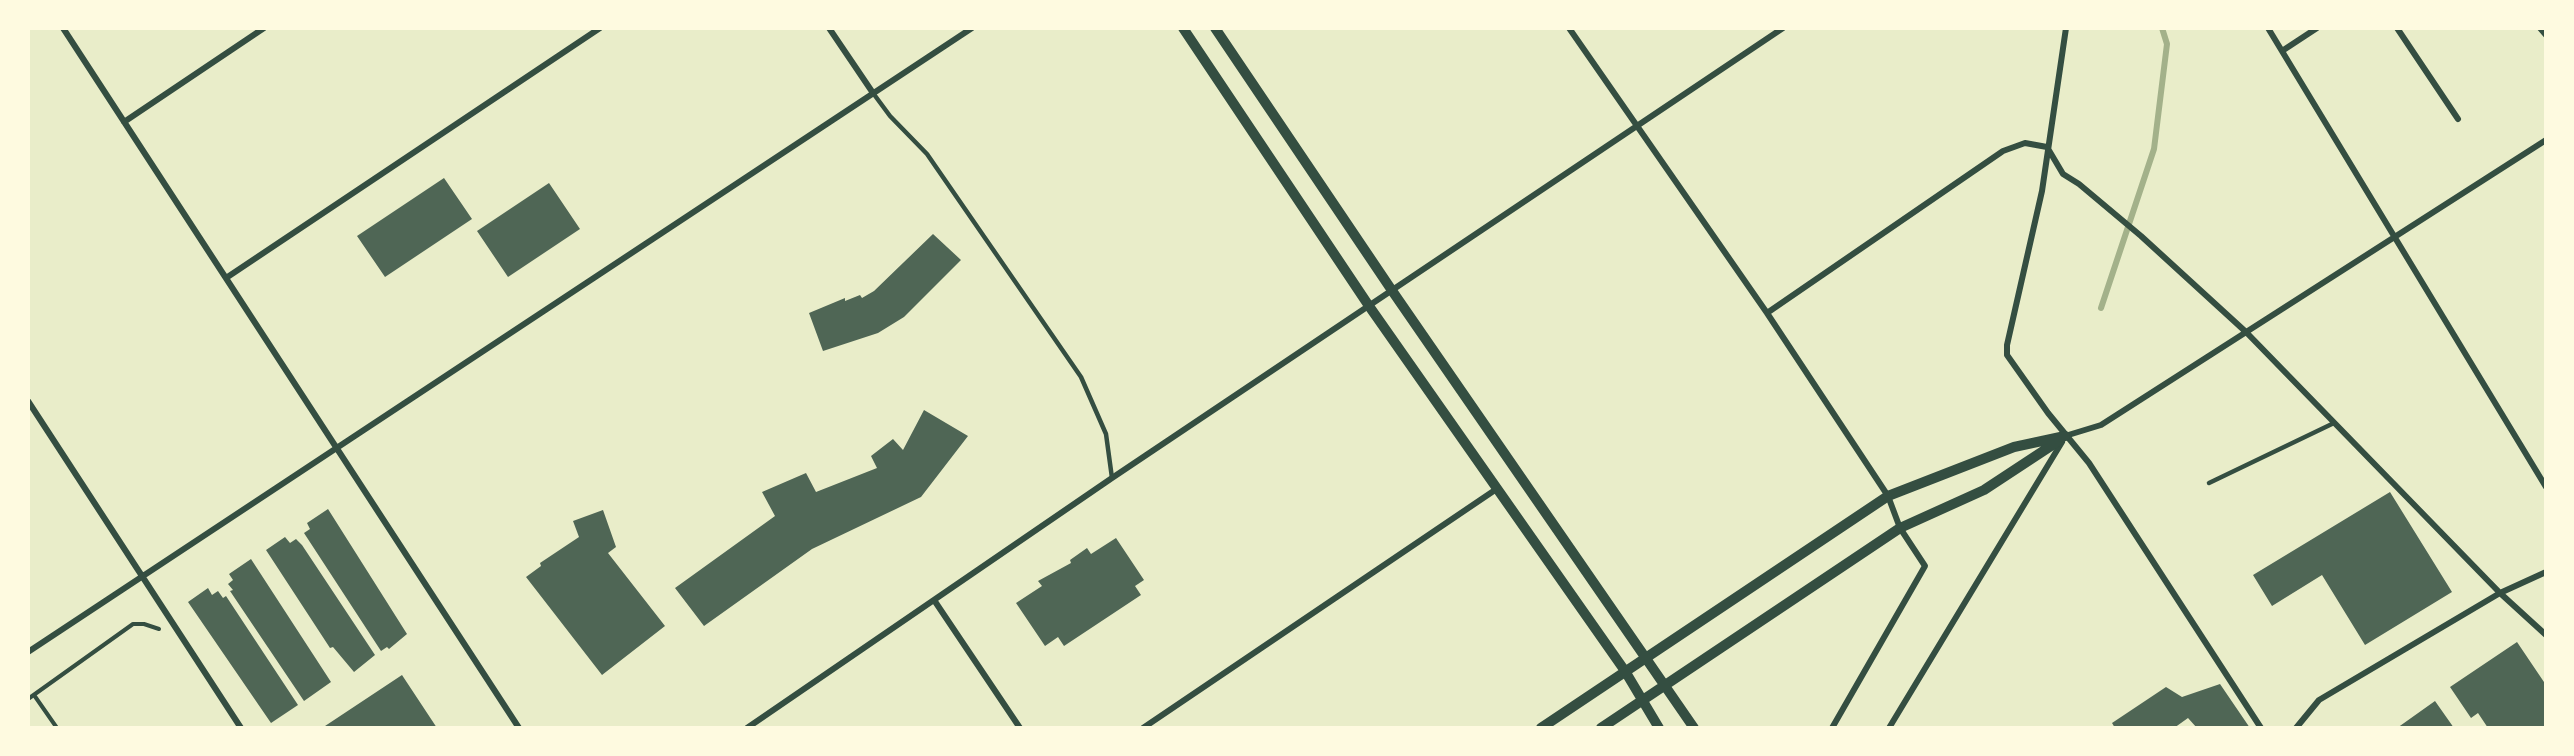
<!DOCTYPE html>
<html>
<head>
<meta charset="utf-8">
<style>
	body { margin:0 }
	#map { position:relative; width:2574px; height:756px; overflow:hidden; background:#e9edc9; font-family:"Sofia Sans Condensed",sans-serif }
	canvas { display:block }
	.frame { position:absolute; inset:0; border:30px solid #fefae0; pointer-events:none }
</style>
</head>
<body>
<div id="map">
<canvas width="2574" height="756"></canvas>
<div class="frame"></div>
</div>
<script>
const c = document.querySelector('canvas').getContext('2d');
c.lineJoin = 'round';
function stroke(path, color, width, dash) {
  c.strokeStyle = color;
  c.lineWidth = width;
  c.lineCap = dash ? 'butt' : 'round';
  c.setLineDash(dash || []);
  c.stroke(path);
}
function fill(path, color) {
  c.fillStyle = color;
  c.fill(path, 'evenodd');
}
stroke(new Path2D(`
	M2101,308L2154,149L2167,44L2162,28`), '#a3b18a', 6);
fill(new Path2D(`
	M444,178L472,219L385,277L357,236Z
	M549,183L580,229L508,277L477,231Z
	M933,234L961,260L904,317L878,333L823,351L809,313L845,298V301L860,295L862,298L874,291Z
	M924,410L968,436L921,497L812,549L704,626L675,588L775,516L762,492L806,473L816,492L877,468L871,456L893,439L903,450Z
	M2390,492L2452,592L2365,645L2322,575L2272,606L2253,575Z
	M328,509L407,634L389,649L387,647L381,651L304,533L310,529L307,523Z
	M603,510L616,547L608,553L665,626L602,675L526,577L541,566L540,563L579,537L573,521Z
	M285,537L290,543L296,539L302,545L375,655L354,672L333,647L330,648L266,550Z
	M1116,538L1144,580L1135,586L1141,595L1064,646L1058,637L1045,646L1016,603L1042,586L1038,581L1071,563L1070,560L1087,548L1091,554Z
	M251,559L331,682L304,701L230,591L233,590L228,584L233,580L229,574Z
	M208,588L212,595L218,591L223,598L226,596L298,705L271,723L188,602Z
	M2517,642L2546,685V728H2488L2478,713L2471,718L2450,687Z
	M402,675L437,728H322Z
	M2220,684L2250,728H2197L2188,718L2174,728H2115L2112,723L2166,687L2182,697Z
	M2435,701L2454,728H2397Z`), '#4f6655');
stroke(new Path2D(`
	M34,695L57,728
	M28,699L133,624H144L159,629
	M116,728H134`), '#344e41', 4);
stroke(new Path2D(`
	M873,93L890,116L927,154L1081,377L1106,434L1112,478
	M2209,483L2334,423`), '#344e41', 4.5);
stroke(new Path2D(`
	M63,28L519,728
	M829,28L873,93
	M1569,28L1767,313L1888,496L1900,528L1925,566L1832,728
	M2066,28L2042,191L2007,345V355L2048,413L2089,463L2261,728
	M2268,28L2546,487
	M2397,28L2458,119
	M2540,28L2546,35
	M2282,51L2317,28
	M124,122L264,28
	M226,278L600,28
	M1767,313L2003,151L2025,143L2047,147L2063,174L2079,184L2141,236L2246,332L2500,593L2546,635
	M28,401L241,728
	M2065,436L2101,425L2546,140
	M934,600L1020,728
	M28,652L972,28
	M747,728L1112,478L1783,28
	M1143,728L1498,488
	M1889,728L2062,442
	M2296,728L2319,700L2500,593L2546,572`), '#344e41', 6);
stroke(new Path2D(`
	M1183,28L1369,306L1625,671L1659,728
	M1215,28L1393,292L1694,728
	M1541,728L1888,496L2014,447L2065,436
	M1601,728L1900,528L1984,490L2060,440`), '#344e41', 10);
</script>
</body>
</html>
